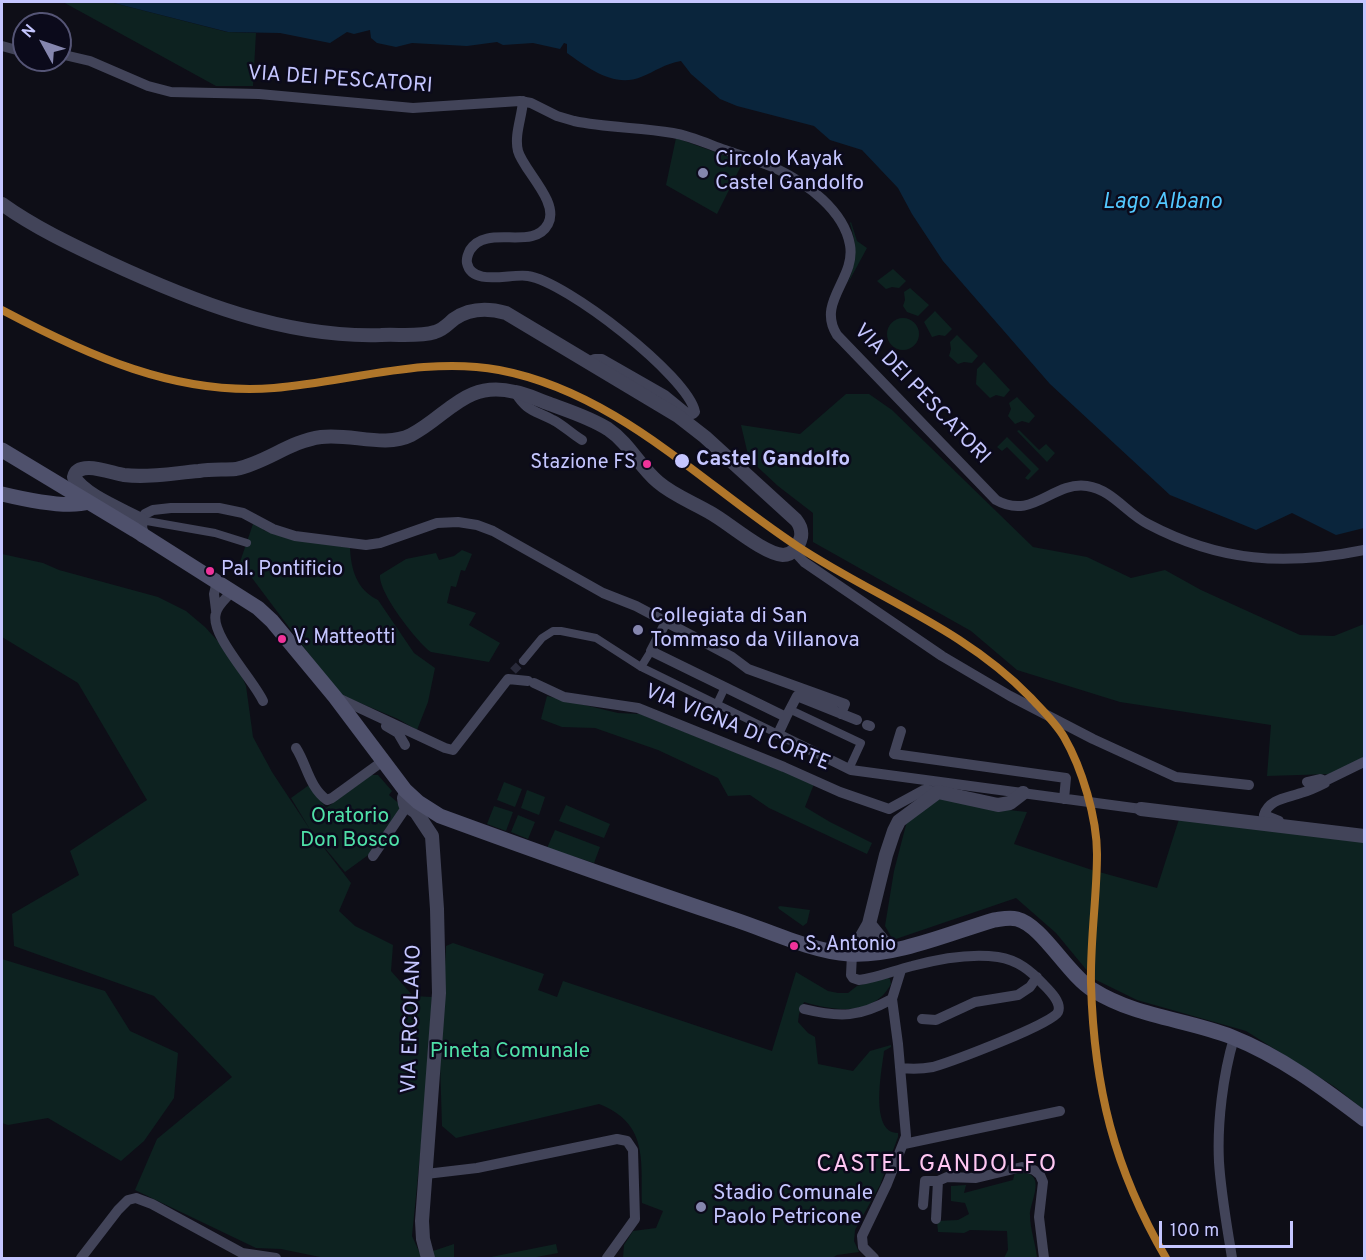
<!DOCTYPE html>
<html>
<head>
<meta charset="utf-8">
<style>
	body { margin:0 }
	#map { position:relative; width:1366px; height:1260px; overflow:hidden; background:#0e0e17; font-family:Overpass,sans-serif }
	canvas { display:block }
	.frame { position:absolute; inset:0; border:3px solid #c5c6ff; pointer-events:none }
	.north { position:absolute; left:12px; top:12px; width:60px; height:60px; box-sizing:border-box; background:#0b0a1b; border:2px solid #555576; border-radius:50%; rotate:310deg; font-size:16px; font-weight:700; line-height:24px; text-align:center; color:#c5c6ff }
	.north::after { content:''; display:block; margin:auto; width:21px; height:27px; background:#8586ae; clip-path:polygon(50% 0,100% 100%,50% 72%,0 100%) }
	.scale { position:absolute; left:1159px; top:1221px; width:134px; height:27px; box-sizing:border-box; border:3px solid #c5c6ff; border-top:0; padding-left:8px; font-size:18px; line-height:21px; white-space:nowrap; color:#c5c6ff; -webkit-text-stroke:4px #0b0a1b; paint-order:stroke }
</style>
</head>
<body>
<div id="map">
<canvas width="1366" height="1260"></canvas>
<div class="frame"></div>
<div class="north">N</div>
<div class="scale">100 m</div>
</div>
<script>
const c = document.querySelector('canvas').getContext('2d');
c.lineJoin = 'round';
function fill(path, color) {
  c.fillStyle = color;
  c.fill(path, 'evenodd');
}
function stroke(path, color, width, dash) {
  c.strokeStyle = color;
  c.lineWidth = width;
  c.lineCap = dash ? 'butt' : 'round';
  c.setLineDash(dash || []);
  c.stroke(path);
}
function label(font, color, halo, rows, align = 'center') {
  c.font = font + ' Overpass,sans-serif';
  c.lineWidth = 5;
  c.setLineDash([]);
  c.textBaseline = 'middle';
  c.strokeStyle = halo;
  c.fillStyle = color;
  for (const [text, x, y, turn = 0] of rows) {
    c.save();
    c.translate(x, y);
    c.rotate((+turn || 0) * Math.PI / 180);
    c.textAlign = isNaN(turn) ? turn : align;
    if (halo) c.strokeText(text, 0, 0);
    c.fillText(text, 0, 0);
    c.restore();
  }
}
fill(new Path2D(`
	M63,2H110L227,32L256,33L253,86H216Z
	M676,138L743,162L717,214L666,185Z
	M851,222L857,241L867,248L848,283C857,259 857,247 850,223Z
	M893,269L906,281L899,288L892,287L886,289L877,281Z
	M910,288L929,305L918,316L907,312L903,306L905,300L904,292Z
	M935,311L952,329L945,336L939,335L932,337L924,322Z
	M887 334a16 16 0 1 1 32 0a16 16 0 1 1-32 0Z
	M957,335L978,356L972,363L964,362L958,364L949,356L951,349L950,342Z
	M984,362L1010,390L1004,397L996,395L990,398L976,384L977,369Z
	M846,394H869L892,410L1033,547L1087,557L1131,578L1165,570L1201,590L1300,635L1334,636L1364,624V758L1331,774L1267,776L1271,725L1120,702L1017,670L971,631L813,542V513L778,486L749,459L741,425L800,434Z
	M1017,397L1035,416L1029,423L1022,421L1015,424L1008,416L1011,409L1009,403Z
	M1019,430L1039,450L1046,444L1055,453L1047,462L1017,431Z
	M1007,437L1039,469L1028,480L1025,478L1031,471L1007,447L1002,451L997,447Z
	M254,521L264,527L263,530L274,534L350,548C351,570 357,590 378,600L414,653L435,668L428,702L417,730L398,719L339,694L240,562Z
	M462,550L472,554L465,571L461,570L456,587L451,586L447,603L476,613L469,625L500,643L489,662L431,652C417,642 378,592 380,575L406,559L436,553L439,560L454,556Z
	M2,554L43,563L59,570L158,597L186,611L205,627L235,660L246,686L253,737L272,772L311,831L291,798L309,785L326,808L371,775H378L392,791L389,795L403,807L371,853L345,872L314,835L351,883L339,911L355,926L393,945L391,971L413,996L432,997L426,1095L412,1236L422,1258H325L281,1249L256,1248L135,1190L157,1139L232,1077L154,996L14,946L12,914L79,875L70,851L147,800L78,683L2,637Z
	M547,696L618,713L640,714L814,784L805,807L830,822L872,843L867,854L769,808L750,795L728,796L718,778L658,750L595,728L562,727L541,719Z
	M504,782L522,789L515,807L497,800Z
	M527,790L545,797L539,815L521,808Z
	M940,796L999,809L1027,812L1014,844L1092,870L1157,888L1180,816L1364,842V1110L1335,1087L1246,1031L1137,1000L1094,979L1056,933L1016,898L893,940L885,926L894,871L907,821Z
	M566,805L610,824L604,838L559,821Z
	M494,806L513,812L506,831L487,824Z
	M518,815L535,822L528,839L511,832Z
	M555,830L600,847L594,863L547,848Z
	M780,906L810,910L807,923L803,926L779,909L778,907Z
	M453,943L544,974L538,990L557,997L563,981L772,1051L796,972L828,991L838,993H848L857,986L886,977L890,979L891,984C873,1017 835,1011 804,1002L799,1014L798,1022L808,1033L815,1037L818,1064L853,1071L870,1051L891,1045V1047L884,1051C882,1069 869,1133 898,1133V1137L880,1185L855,1230L854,1241L859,1252L837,1255L832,1258H623L624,1245L633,1231L656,1228L663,1211L642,1203C641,1160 648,1123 599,1104L456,1138L442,1126L440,1063L446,946Z
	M2,959L105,991L130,1031L178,1053L174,1098L144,1141L121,1161L48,1118L8,1125L2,1123Z
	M1015,1172C1050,1170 1030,1200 1030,1215C1030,1230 1036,1244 1037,1258H1004L1008,1250L1007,1231L970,1230L964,1233L938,1232L937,1221L958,1220L969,1214L965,1203L951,1201V1186L966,1185L964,1193L1013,1180Z
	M454,1244V1258H434L433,1251Z
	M556,1244L558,1253L531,1258H486Z`), '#0d2220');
fill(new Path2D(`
	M110,2H1364V528L1336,535L1292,513L1256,530L1170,495L1050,384L943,261L912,214L898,188L862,150L830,140L814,126L737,106L720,99L691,74L681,61C664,64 656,71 641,77C614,88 588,68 567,53V44L564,43L560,49L533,43L503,45L497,42L467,46L412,43L396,47L377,43L371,38L370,30L354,34L347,32L330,43L280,33L228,32Z`), '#0a253c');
stroke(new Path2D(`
	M513,671L523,661`), '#292a3a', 8, [8, 4]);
stroke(new Path2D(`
	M141,520L215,533L247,543
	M523,661L542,638L553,631H561L596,638L641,667L778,734
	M641,667L651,651
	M717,704L725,687
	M791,710L861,743L849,769`), '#424459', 8);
stroke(new Path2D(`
	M2,46L24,52
	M60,54L90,61L148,86L171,92L259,94L413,108L520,101L531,103L557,116L574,121C607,128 640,127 673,133C691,136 708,144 725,150C742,156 760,161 777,169C806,183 844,210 850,245C856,279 816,302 837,335L996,500C1033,521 1052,481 1087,486C1113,490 1126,513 1148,524C1220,562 1285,566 1364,550
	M523,101C522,117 514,135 518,151C523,170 560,202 548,224C533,252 487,223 470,250C468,254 466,258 467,263C472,287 511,273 528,276C565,281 688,376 695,412L693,414L687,413L665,395L602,359H595L590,361
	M515,392C527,412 535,410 553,420C563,425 572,434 582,440
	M141,520L145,514L153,510L171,508H219L243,513L273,529L295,536L366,545L380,543L437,523L458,522L477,525L493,531L603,593L636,606L732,657L748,669L845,704L841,714
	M794,551L804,562L942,656L1010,696L1093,739L1176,777L1249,785
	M232,591C227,598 218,604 216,613C209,634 253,679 263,701
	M216,610L214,594L217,581
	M666,622L651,651L786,717L778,734L851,770L1141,809
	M534,683L564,697L638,708L784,767L840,792L889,809L924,790L938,792
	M338,698L445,748L453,750L508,679L528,681
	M786,717L797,696L857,720
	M867,725L870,726
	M386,726L398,733L405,745
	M901,731L894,754L1066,778L1064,799
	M296,748C307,765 309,787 327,800L332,798L383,761
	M1325,781L1364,762
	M1279,821L1264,815C1269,799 1287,798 1301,793C1309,791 1317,787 1325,783V781L1320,779L1307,782
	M373,856L407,806
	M852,954L851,975L853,978L859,980C877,978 895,970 912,966C938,959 971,953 998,957C1018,960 1031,971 1044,985C1050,991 1062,1003 1058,1012C1053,1024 950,1062 933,1067C922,1069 911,1069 901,1068
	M804,1009C841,1018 859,1017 892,999
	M922,1019L936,1020L975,1002L1018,995L1030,987L1037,977
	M904,1144L1060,1111
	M426,1174L477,1168L617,1139L627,1141L633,1150L635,1219L607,1258
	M923,1205L925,1181H938L947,1177L976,1178L1022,1167L1034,1170L1040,1175L1043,1182L1039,1217L1044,1258
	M936,1219L938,1181
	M81,1258L118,1210L128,1200L136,1198L152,1204L242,1253L276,1258
	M874,1258L863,1247L862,1236L887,1184L906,1136L898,1044L892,999L901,970
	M1232,1258C1227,1226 1221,1194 1219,1162C1217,1123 1223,1075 1234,1038`), '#424459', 10);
stroke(new Path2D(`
	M2,204C34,227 70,244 106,261C192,301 284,338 381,335C398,334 419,337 435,332C443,330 448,324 454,319C470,308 488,308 506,313L678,416L705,437L796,520C800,525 802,531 801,537C799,546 793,555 783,555C762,553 728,522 709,512C692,502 673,495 658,482C639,466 630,444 608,429C591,418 569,411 550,404C538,400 527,394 515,392C465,380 449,415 411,435C385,448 350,433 321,437C290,441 266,463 236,469C224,470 211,469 199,471C174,473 149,478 124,475C111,473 78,459 74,477C84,495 123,510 141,520L140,528L143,536
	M406,792L404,798L405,804L416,812L432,836L437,909L439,993L422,1221L423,1239L428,1258
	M1141,809L1364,836
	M869,924L890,950
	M870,953L869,924L886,855L894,831L899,821L938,792L998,805L1010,803L1023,793
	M852,954L869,924`), '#424459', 14);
stroke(new Path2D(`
	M2,450L135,530L258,608L272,621L335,697L405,790L418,802L440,816C538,852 637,887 736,920C769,931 814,952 849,954C895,957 950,933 994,920C1002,919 1009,917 1017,919C1042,925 1068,975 1093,990C1136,1017 1186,1019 1232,1037C1280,1056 1323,1088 1364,1119
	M2,494C23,499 68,509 88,502`), '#4f516c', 15);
stroke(new Path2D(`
	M2,310C87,355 176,396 274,388C349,382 424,356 499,370C616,392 701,483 797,546C876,598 963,628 1030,697C1042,710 1055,722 1064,737C1082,768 1097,818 1097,854C1097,897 1090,940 1091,984C1094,1087 1114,1169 1166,1258`), '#b0762a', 8);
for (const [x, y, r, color] of [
	[703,173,6,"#8586ae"],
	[682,461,8,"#c5c6ff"],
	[647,464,5,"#ef339a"],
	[210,571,5,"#ef339a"],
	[638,630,6,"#8586ae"],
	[282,639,5,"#ef339a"],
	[794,946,5,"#ef339a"],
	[701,1207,6,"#8586ae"]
]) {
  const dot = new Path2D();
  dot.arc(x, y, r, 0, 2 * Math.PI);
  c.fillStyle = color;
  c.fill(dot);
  stroke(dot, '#0b0a1b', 2);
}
label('20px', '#c5c6ff', '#0b0a1b', [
	["Stazione FS",636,464,"right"],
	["Pal. Pontificio",221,571],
	["V. Matteotti",293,639],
	["S. Antonio",805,946]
], 'left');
label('21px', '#c5c6ff', '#0b0a1b', [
	["VIA DEI PESCATORI",340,81,4],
	["VIA DEI PESCATORI",921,395,46],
	["VIA VIGNA DI CORTE",737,729,22],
	["VIA ERCOLANO",413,1019,-88]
]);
label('21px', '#c5c6ff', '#0b0a1b', [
	["Circolo Kayak",715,161],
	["Castel Gandolfo",715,185],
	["Collegiata di San",650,618],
	["Tommaso da Villanova",650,642],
	["Stadio Comunale",713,1195],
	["Paolo Petricone",713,1219]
], 'left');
label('bold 21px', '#c5c6ff', '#0b0a1b', [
	["Castel Gandolfo",696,461]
], 'left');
label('21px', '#4fe0a8', '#0b0a1b', [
	["Oratorio",350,818],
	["Don Bosco",350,842],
	["Pineta Comunale",510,1053]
]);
label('italic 22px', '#53c8ff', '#0b0a1b', [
	["Lago Albano",1162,204]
]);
c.letterSpacing = '1.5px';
label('24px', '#ffc7f2', '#0b0a1b', [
	["CASTEL GANDOLFO",937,1166]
]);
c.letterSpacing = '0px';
</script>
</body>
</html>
